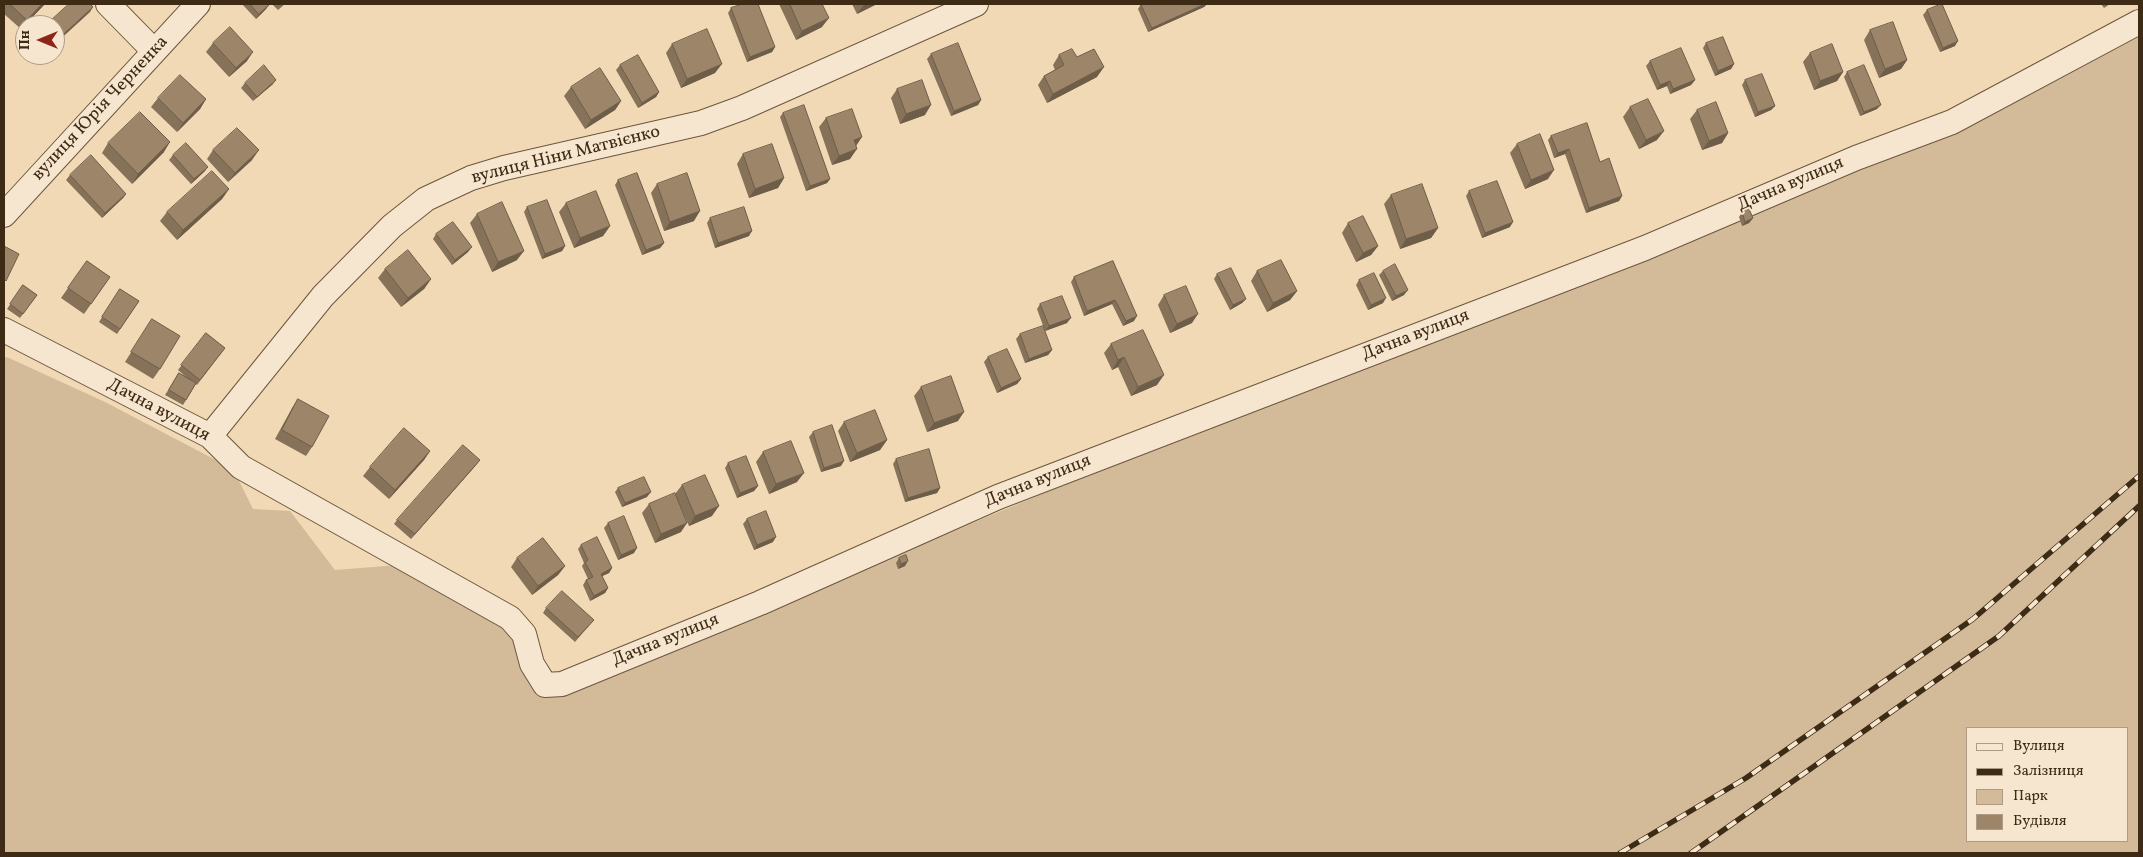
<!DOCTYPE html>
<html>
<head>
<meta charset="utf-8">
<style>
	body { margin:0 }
	#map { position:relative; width:2143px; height:857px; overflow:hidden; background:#f2d9b5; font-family:Vollkorn,serif }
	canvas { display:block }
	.frame { position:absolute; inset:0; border:5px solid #3e2b15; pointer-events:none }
	.legend { position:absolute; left:1966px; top:727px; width:162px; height:115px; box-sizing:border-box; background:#f7e6cf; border:1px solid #ad9b85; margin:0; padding:6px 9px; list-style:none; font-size:15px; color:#3e2b15 }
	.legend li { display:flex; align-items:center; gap:10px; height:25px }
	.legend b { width:25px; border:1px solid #ad9b85 }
	.north { position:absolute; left:15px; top:15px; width:50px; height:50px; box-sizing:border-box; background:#f7e6cf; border:1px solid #ad9b85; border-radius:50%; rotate:270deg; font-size:14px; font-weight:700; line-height:20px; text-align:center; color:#3e2b15 }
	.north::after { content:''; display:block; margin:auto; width:18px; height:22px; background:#8f2418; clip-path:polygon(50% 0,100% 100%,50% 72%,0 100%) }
</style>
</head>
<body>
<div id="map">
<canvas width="2143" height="857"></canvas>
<div class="frame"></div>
<ul class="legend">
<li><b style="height:6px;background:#f7e6cf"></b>Вулиця</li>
<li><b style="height:6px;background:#3e2b15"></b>Залізниця</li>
<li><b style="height:14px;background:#d3bb9a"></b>Парк</li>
<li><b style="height:14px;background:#9c8568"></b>Будівля</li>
</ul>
<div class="north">Пн</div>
</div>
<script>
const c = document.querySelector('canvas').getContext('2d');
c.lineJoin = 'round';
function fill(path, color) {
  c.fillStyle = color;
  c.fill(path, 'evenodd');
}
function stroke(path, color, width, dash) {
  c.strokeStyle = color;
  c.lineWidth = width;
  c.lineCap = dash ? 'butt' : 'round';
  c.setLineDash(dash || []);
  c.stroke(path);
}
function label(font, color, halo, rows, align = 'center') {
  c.font = font + ' Vollkorn,serif';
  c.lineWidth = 4;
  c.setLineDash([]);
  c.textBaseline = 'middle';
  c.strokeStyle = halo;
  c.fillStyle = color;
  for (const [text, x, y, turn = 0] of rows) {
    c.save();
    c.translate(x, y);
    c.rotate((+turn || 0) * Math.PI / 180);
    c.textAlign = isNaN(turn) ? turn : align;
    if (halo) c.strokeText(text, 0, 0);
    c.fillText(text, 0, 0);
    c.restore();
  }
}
fill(new Path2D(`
	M2139,31V853H4V357L9,358L105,402L233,469L253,509L290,511L335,570L398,565L512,632L528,682L555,697L1229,416ZM1967,728H2127V841H1967Z`), '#d3bb9a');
const minor = new Path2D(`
	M108,4L154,51
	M4,215L198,4
	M4,330L210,436L241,467L510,618L524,634L532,664L545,685L562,684L760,603L998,497L1645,248L1856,158L1952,122L2139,22
	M210,436L323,296L392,226L426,199L471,178L504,168L701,123L742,108L976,4`);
stroke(minor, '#6b563d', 26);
stroke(minor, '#f7e6cf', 24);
const rail = new Path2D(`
	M1620,853L1746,778L1973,619L2139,476
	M1691,853L1999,636L2139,506`);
stroke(rail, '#3e2b15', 5.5);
stroke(rail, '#f7e6cf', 4, [11]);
fill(new Path2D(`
	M4,4H45L21,29L4,14Z
	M242,4H269L266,9L256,19Z
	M272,4H285L278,10Z
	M779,4H822V27L796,40Z
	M852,4H876L875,5L857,14Z
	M1141,4H1207L1204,7L1148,32L1138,9Z
	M2101,4H2110L2104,8Z
	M731,8L775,47L772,52L747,62L728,13Z
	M1927,10L1955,46L1940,52L1923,15Z
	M1870,30L1907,60L1901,69L1879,78L1864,40Z
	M213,43L247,61L229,77L206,52Z
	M1706,43L1734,64L1731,69L1715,76L1703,48Z
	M672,44L715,73L681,88L666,53Z
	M1810,53L1843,72L1837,81L1814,90L1803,62Z
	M931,54L981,100L978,105L951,116L927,59Z
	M1059,55L1077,57L1097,77L1047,103L1038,85L1044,76L1055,70L1053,65Z
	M1650,61L1695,80L1691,85L1670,94L1667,86L1657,90L1646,66Z
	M620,65L659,92L656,97L638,108L616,70Z
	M1847,72L1877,109L1860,116L1844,77Z
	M1745,80L1775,106L1771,110L1755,117L1742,85Z
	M245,83L273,84L253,101L241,88Z
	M571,87L621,101L615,110L585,129L564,96Z
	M897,89L925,115L900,124L891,98Z
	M158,98L206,99L200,109L177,132L151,107Z
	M1630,107L1657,140L1639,149L1623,117Z
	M1697,110L1728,133L1722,143L1702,150L1690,119Z
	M783,113L830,179L827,183L806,191L780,117Z
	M826,118L856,146L850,159L832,165L819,127Z
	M1551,136L1600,162L1622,196L1619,201L1586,213L1565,154L1554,158L1548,140Z
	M108,143L164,152L132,184L102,153Z
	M1517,144L1548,179L1525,189L1510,153Z
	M213,150L252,160L228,182L207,159Z
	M743,154L784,178L778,188L749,198L737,164Z
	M173,155L205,171L191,184L169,160Z
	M70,175L126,194L123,198L102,218L66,180Z
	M618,180L664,243L660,248L642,255L615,185Z
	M657,184L694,221L664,231L651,193Z
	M229,189L222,199L177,240L160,221L167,212Z
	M1469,191L1510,227L1482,238L1466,196Z
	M1391,195L1438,228L1431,238L1400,249L1384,204Z
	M566,203L610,226L603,236L574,248L559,212Z
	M527,207L565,246L562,251L542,259L524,212Z
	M1742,212L1753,218L1749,223L1742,226L1739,217Z
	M477,214L517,260L492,272L470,223Z
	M710,218L749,236L715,248L707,223Z
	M1348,223L1378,246L1371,255L1356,262L1342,233Z
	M436,234L468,252L452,265L433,239Z
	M87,261L110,277L84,314L61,298Z
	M1113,261L1134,321L1123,326L1112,304L1084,316L1071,282L1074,277Z
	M385,269L431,279L424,289L401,307L378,278Z
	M1257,271L1297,291L1290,300L1267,312L1251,281Z
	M1383,271L1404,295L1392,301L1379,275Z
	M1217,274L1246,299L1242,303L1230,310L1214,279Z
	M1359,280L1383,303L1368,310L1356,285Z
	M23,285L37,295L20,318L7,309Z
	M120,289L139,301L117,334L99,322Z
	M1164,295L1192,323L1170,333L1158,305Z
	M1040,304L1067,323L1045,331L1037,309Z
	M152,319L160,369L153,379L125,362Z
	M206,333L225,348L197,385L196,384L183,405L165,395L179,373L186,377L178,370Z
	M1020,334L1052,350L1048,355L1025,363L1016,339Z
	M1111,344L1157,385L1131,396L1118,367L1112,370L1104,353Z
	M988,357L1021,379L1017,384L997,393L984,362Z
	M921,387L958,421L927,432L914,396Z
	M298,399L312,447L306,456L275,439L292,408Z
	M844,422L887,440L880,450L850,462L838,431Z
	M813,432L841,466L821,472L809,437Z
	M430,451L424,460L389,499L363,476L370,467Z
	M763,452L797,482L769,494L756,462Z
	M896,459L940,488L937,493L905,502L893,464Z
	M728,463L758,486L754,491L737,498L725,468Z
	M477,464L411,539L394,524L397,520Z
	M682,485L712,516L689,526L679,504L681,532L655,543L642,513L649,504L675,494Z
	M618,488L647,497L622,507L615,492Z
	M747,519L773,542L754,550L743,524Z
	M608,523L634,553L618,560L604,528Z
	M581,545L612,568L609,573L602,576L608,588L605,593L590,601L583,585L586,580L588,579L582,566L584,563L578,549Z
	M517,558L565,566L558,575L532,595L511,567Z
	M899,558L905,566L898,569L896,563Z
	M546,608L594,620L575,642L543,613Z`), '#867259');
fill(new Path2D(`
	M42,4H45L21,29L27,20Z
	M270,4L266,9L256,19L259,14Z
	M866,4H876L875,5L857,14L864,5Z
	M1205,4H1207L1204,7L1148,32L1152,28Z
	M93,7L90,12L55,44V42Z
	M829,18L822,27L796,40L802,31Z
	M1958,41L1955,46L1940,52L1943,48Z
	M775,47L772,52L747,62L750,57Z
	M253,52L247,61L229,77L236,68Z
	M1907,60L1901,69L1879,78L1885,69Z
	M722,64L715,73L681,88L687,79Z
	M1734,64L1731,69L1715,76L1718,71Z
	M1104,67L1097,77L1047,103L1053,94Z
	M1843,72L1837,81L1814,90L1820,81Z
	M276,80L273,84L253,101L257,97Z
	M1695,80L1691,85L1670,94L1673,89Z
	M1670,81L1667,86L1657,90L1660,85Z
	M659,92L656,97L638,108L642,103Z
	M206,99L200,109L177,132L183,123Z
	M981,100L978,105L951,116L954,111Z
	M621,101L615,110L585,129L591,120Z
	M931,105L925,115L900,124L906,114Z
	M1881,105L1877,109L1860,116L1864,112Z
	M1775,106L1771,110L1755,117L1758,112Z
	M1664,131L1657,140L1639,149L1646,140Z
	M1728,133L1722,143L1702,150L1709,141Z
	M862,137L856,146L854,140Z
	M170,142L164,152L132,184L138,174Z
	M857,149L850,159L832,165L839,156Z
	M1569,149L1565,154L1554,158L1558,153Z
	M259,150L252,160L228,182L235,173Z
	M208,167L205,171L191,184L194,179Z
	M1554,170L1548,179L1525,189L1531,180Z
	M784,178L778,188L749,198L755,189Z
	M830,179L827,183L806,191L810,186Z
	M229,189L222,199L177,240L183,230Z
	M126,194L123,198L102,218L105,213Z
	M1622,196L1619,201L1586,213L1589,208Z
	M700,211L694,221L664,231L670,222Z
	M1753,218L1749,223L1742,226L1745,222Z
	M1513,222L1510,227L1482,238L1485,233Z
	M610,226L603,236L574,248L580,238Z
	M1438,228L1431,238L1400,249L1406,239Z
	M752,231L749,236L715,248L718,243Z
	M664,243L660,248L642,255L646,250Z
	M565,246L562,251L542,259L545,254Z
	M1378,246L1371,255L1356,262L1363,253Z
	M472,247L468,252L452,265L455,260Z
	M524,251L517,260L492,272L498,262Z
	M431,279L424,289L401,307L408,298Z
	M1408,290L1404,295L1392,301L1396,296Z
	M1297,291L1290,300L1267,312L1273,303Z
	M1386,298L1383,303L1368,310L1371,305Z
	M1246,299L1242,303L1230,310L1233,305Z
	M1115,300L1112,304L1084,316L1087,311Z
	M1198,314L1192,323L1170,333L1177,324Z
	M1137,316L1134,321L1123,326L1126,321Z
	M1071,318L1067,323L1045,331L1049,326Z
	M1052,350L1048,355L1025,363L1029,359Z
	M1124,357L1118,367L1112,370L1118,360Z
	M1164,375L1157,385L1131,396L1138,387Z
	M1021,379L1017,384L997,393L1001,388Z
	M964,412L958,421L927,432L934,423Z
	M887,440L880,450L850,462L857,453Z
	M430,451L424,460L389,499L395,490Z
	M480,460L477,464L411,539L415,534Z
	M844,461L841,466L821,472L824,468Z
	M804,473L797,482L769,494L776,484Z
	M758,486L754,491L737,498L740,493Z
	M940,488L937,493L905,502L908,498Z
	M651,492L647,497L622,507L625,503Z
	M719,506L712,516L689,526L695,516Z
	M687,523L681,532L655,543L661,534Z
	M776,537L773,542L754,550L757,545Z
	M637,548L634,553L618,560L621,555Z
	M908,561L905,566L898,569L901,564Z
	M565,566L558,575L532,595L538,586Z
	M612,568L609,573L598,578L601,574Z
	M608,588L605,593L590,601L594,596Z`), '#6d5d49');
const building = new Path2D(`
	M10,4H42L27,20Z
	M69,4H90L93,7L55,42V25H46Z
	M250,4H270L259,14Z
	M743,4H758L775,47L750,57L731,8Z
	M790,4H822L829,18L802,31Z
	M1141,4H1205L1152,28Z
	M1942,4L1958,41L1943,48L1927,10Z
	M1893,22L1907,60L1885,69L1870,30Z
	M230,27L253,52L236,68L213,43Z
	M707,29L722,64L687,79L672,44Z
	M1723,37L1734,64L1718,71L1706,43Z
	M958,43L981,100L954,111L931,54Z
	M1832,44L1843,72L1820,81L1810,53Z
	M1681,48L1695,80L1673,89L1670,81L1660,85L1650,61Z
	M1072,49L1077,57L1094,49L1104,67L1053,94L1044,76L1064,65L1059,55Z
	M638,55L659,92L642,103L620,65Z
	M264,65L276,80L257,97L245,83Z
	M1864,65L1881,105L1864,112L1847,72Z
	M600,68L621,101L591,120L571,87Z
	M1762,74L1775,106L1758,112L1745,80Z
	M180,75L206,99L183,123L158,98Z
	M922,80L931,105L906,114L897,89Z
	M1648,99L1664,131L1646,140L1630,107Z
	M1716,102L1728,133L1709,141L1697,110Z
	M804,105L830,179L810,186L783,113Z
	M852,109L862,137L854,140L857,149L839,156L826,118Z
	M140,112L170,142L138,174L108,143Z
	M1587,123L1600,162L1609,158L1622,196L1589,208L1569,149L1558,153L1551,136Z
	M237,128L259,150L235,173L213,150Z
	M1540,134L1554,170L1531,180L1517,144Z
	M186,143L208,167L194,179L173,155Z
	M772,144L784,178L755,189L743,154Z
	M91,155L126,194L105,213L70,175Z
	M212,171L229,189L183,230L167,212Z
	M637,173L664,243L646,250L618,180Z
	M687,173L700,211L670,222L657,184Z
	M1497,181L1513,222L1485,233L1469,191Z
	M1422,184L1438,228L1406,239L1391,195Z
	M596,191L610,226L580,238L566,203Z
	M547,200L565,246L545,254L527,207Z
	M502,202L524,251L498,262L477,214Z
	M744,207L752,231L718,243L710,218Z
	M1749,209L1753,218L1745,222L1742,212Z
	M1363,216L1378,246L1363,253L1348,223Z
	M453,222L472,247L455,260L436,234Z
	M4,246L19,254L6,281L4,279Z
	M408,250L431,279L408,298L385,269Z
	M1281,260L1297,291L1273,303L1257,271Z
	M87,261L110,277L91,304L68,288Z
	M1113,261L1137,316L1126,321L1115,300L1087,311L1074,277Z
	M1395,264L1408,290L1396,296L1383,271Z
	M1231,268L1246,299L1233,305L1217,274Z
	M1374,273L1386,298L1371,305L1359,280Z
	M23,285L37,295L23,314L10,304Z
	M1186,286L1198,314L1177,324L1164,295Z
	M120,289L139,301L120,329L102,317Z
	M1062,296L1071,318L1049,326L1040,304Z
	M152,319L180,336L160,369L131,352Z
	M1043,326L1052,350L1029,359L1020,334Z
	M1143,330L1164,375L1138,387L1124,357L1118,360L1111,344Z
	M206,333L225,348L200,380L181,365Z
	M1007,349L1021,379L1001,388L988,357Z
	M179,373L196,383L186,400L169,390Z
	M951,376L964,412L934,423L921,387Z
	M298,399L329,416L312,447L282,430Z
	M875,410L887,440L857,453L844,422Z
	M832,425L844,461L824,468L813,432Z
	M404,428L430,451L395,490L370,467Z
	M791,441L804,473L776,484L763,452Z
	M463,445L480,460L415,534L397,520Z
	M929,449L940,488L908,498L896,459Z
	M746,456L758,486L740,493L728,463Z
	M705,475L719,506L695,516L682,485Z
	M644,477L651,492L625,503L618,488Z
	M675,493L687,523L661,534L649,504Z
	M766,511L776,537L757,545L747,519Z
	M624,516L637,548L621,555L608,523Z
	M597,537L612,568L601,574L608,588L594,596L586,580L593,577L585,562L588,560L581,545Z
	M543,538L565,566L538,586L517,558Z
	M906,555L908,561L901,564L899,558Z
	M562,591L594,620L578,637L546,608Z`);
fill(building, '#9c8568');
stroke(building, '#6d5d49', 1);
label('18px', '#3e2b15', '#f7e6cf', [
	["вулиця Юрія Черненка",101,109,-47],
	["вулиця Ніни Матвієнко",566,156,-14],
	["Дачна вулиця",1791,185,-23],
	["Дачна вулиця",1416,336,-21],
	["Дачна вулиця",158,411,28],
	["Дачна вулиця",1038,482,-22],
	["Дачна вулиця",666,641,-22]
]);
</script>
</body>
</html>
